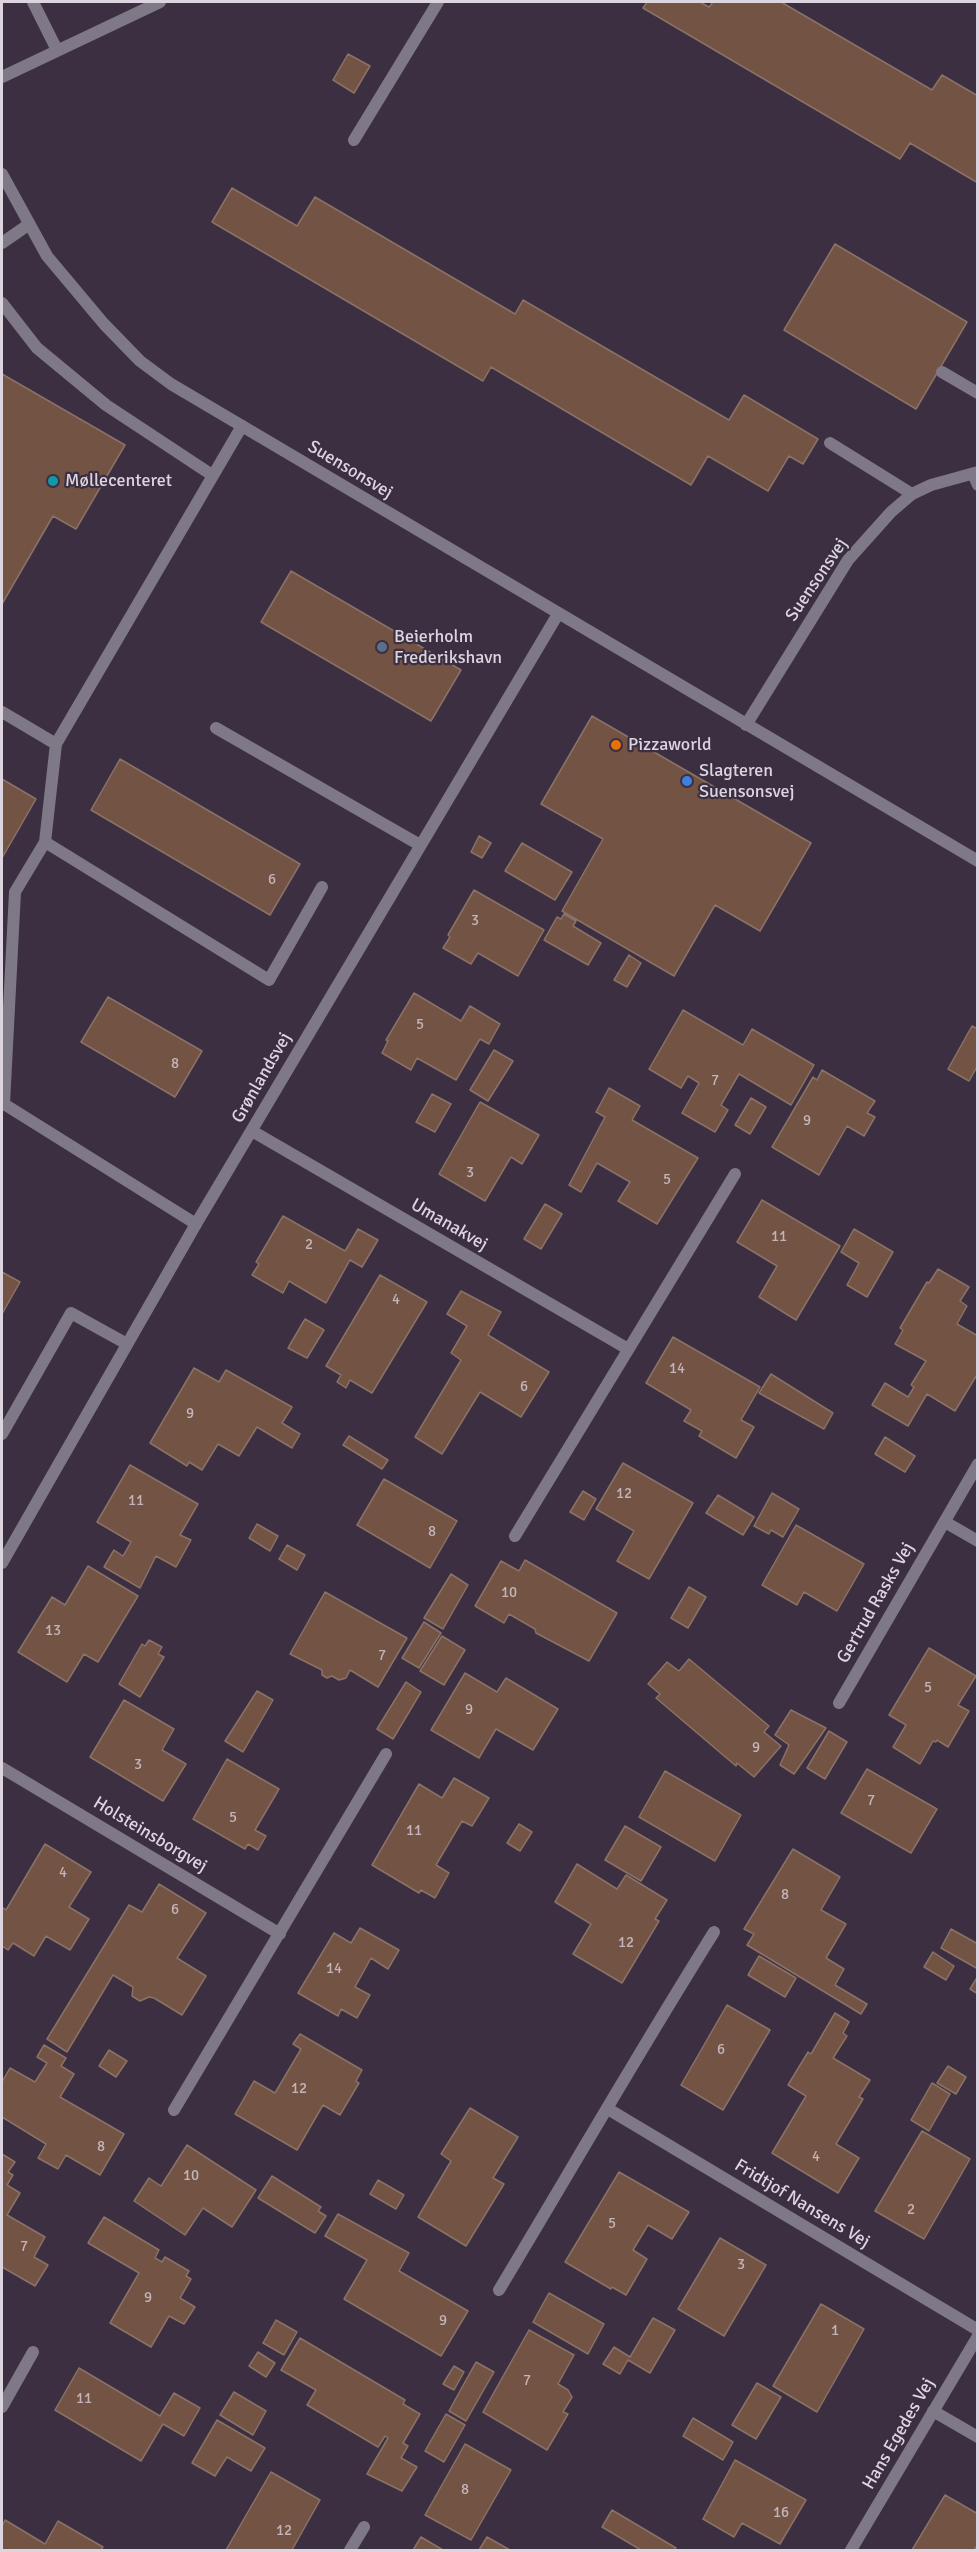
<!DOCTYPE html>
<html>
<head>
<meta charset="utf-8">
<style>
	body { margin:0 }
	#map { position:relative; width:979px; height:2552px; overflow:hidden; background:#3b2f41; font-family:Signika,sans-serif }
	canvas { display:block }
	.frame { position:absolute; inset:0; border:3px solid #dcd5e0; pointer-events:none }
</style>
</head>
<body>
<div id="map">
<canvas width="979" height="2552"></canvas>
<div class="frame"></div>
</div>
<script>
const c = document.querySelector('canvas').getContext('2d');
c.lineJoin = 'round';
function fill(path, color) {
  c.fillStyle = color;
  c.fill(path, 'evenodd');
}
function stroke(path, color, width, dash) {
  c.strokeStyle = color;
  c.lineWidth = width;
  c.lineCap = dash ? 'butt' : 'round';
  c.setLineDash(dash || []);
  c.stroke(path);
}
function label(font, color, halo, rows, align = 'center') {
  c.font = font + ' Signika,sans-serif';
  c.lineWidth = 4.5;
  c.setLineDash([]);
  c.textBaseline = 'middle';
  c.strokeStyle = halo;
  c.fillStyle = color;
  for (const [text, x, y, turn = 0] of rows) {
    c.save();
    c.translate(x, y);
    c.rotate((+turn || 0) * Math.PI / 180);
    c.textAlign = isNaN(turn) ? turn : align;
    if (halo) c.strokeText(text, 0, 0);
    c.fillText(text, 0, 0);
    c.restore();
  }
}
const building = new Path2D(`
	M647,2H700L709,7L713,2H781L932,90L942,75L978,96V183L910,143L900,159L643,8Z
	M348,54L370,66L354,93L333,80Z
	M232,188L297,226L315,197L515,314L523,300L729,420L744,395L818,439L803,464L789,456L768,491L708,456L691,485L491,367L483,381L212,222Z
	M835,244L967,322L916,409L784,330Z
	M2,374L125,445L76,529L53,516L2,604Z
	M291,571L461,670L431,721L261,622Z
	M592,716L811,843L760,931L715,905L674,976L562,911L603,839L541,804Z
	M120,759L300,864L270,915L91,810Z
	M2,779L36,799L2,858Z
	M479,836L491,843L482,858L471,852Z
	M522,843L572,872L555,900L505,871Z
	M474,890L544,930L518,976L478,953L471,964L443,948L450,937L448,935Z
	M564,914L576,921L573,926L601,943L588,965L544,940L557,917L561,919Z
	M629,955L641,963L627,987L614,980Z
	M414,993L461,1021L470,1006L500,1024L489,1044L480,1039L456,1080L417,1058L411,1070L382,1053L388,1041L386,1040Z
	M108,997L202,1051L175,1097L81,1042Z
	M683,1010L743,1045L752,1029L814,1065L791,1105L739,1074L721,1105L728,1110L715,1132L682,1113L699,1083L688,1076L681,1088L649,1069Z
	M972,1026L978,1029V1065L969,1081L948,1069Z
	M494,1050L513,1061L488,1101L470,1090Z
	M822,1070L875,1101L867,1113L875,1117L864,1136L847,1126L819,1175L772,1147L813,1077L817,1080Z
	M609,1088L640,1106L632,1120L698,1158L657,1224L618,1201L630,1182L597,1163L581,1192L569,1185L605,1117L596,1112Z
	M432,1094L451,1104L435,1132L416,1122Z
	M751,1098L766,1107L750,1134L735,1125Z
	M480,1102L539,1135L522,1164L511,1157L485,1201L439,1174Z
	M762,1200L840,1246L796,1320L759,1297L777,1266L737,1242Z
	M545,1204L562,1214L541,1249L524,1239Z
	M283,1216L345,1251L358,1229L378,1240L362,1267L350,1260L326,1303L289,1281L283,1293L252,1275L259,1264L256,1262Z
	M854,1229L893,1252L867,1297L847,1285L859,1263L841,1252Z
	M938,1269L969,1287L960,1301L967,1306L957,1324L978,1336V1373L955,1411L927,1394L908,1426L872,1405L885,1383L908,1397L914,1387L911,1385L926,1361L895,1344L903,1330L900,1328L927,1282L929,1283Z
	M2,1272L20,1282L2,1314Z
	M380,1275L427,1302L372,1393L350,1380L346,1388L337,1382L341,1375L326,1366Z
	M461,1291L501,1312L488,1335L549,1372L521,1417L480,1392L442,1454L415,1437L461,1360L451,1353L467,1326L447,1314Z
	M305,1319L324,1330L307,1358L288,1348Z
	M673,1337L760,1387L741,1420L754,1427L736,1458L699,1436L702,1431L684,1421L691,1410L646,1383Z
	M194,1368L219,1382L226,1370L292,1407L282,1423L300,1434L292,1448L257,1427L239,1456L218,1444L202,1470L189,1462L187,1466L150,1443Z
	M771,1374L833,1413L824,1429L759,1393Z
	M349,1436L388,1460L382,1469L343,1445Z
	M885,1437L915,1456L905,1472L875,1454Z
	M623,1463L693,1503L649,1579L617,1561L634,1531L596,1509Z
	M130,1465L198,1504L180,1535L191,1540L176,1567L156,1556L140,1588L104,1567L114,1550L123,1556L131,1542L97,1522Z
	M384,1479L457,1521L430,1568L357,1525Z
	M583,1491L596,1499L584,1520L570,1512Z
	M772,1493L799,1509L783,1537L771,1530L769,1534L754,1526Z
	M718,1495L754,1517L743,1535L706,1513Z
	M257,1524L278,1536L270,1551L249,1538Z
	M796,1525L864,1564L837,1611L804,1592L797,1605L762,1585Z
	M287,1545L305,1555L297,1570L279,1559Z
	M525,1560L617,1613L589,1661L536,1633L535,1629L509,1614L504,1623L475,1606L501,1561L519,1571Z
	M88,1566L138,1596L98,1662L84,1654L67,1682L18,1652L52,1597L65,1605Z
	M451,1574L468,1585L443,1629L424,1618Z
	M689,1587L706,1597L688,1628L671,1618Z
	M325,1592L407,1638L378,1687L350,1670L346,1678L339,1680L332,1676L327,1678L322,1675V1670L290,1654Z
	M424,1622L441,1633L419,1668L402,1658Z
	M442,1636L465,1650L444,1685L420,1671Z
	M149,1640L162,1647L158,1654L164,1657L140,1697L119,1684L142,1644L145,1646Z
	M929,1648L976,1676L958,1705L969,1711L948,1747L937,1740L936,1742L933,1741L920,1764L893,1747L906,1725L889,1715Z
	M689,1659L769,1726L764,1732L781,1746L754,1777L737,1763L736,1766L656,1698L660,1694L648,1684L667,1662L679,1671Z
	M465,1673L497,1692L506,1678L558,1709L533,1750L496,1729L479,1758L431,1730Z
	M406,1682L421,1692L393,1739L377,1729Z
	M257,1691L273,1700L243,1752L225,1741Z
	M124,1700L174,1729L162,1750L186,1764L163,1801L90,1757Z
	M791,1710L826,1728L794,1774L780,1765L789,1745L775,1735Z
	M829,1731L847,1742L825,1779L807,1768Z
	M227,1759L279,1789L255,1830L266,1836L258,1850L248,1844L245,1849L193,1819Z
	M867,1769L937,1809L911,1853L841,1813Z
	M665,1771L741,1815L715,1861L639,1817Z
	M454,1778L489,1798L472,1826L462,1821L436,1865L449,1873L435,1898L421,1890L419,1893L372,1865L419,1784L442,1798Z
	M519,1824L532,1832L520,1851L507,1843Z
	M625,1826L661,1847L641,1881L605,1860Z
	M45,1844L91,1872L69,1907L89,1919L70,1950L46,1936L34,1956L13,1943L8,1950L2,1946V1907L6,1910Z
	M793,1849L840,1877L821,1910L846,1924L826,1958L844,1969L835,1985L867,2004L861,2014L747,1945L754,1934L744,1929Z
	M577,1864L617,1889L626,1875L667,1900L655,1919L659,1921L622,1983L573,1954L591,1924L555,1902Z
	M159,1884L206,1913L177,1958L206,1976L182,2015L154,1998L149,1997L140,2001L132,1996L133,1987L113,1975L67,2052L47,2039L129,1905L142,1912Z
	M360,1928L399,1950L388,1969L371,1958L355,1987L370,1995L357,2018L341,2009L338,2016L298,1993L334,1933L351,1943Z
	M951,1929L978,1944V1969L941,1948Z
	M933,1952L954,1966L946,1980L924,1967Z
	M759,1956L796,1978L785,1997L748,1975Z
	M978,1976V1994L970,1989Z
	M727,2005L770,2030L723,2110L681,2085Z
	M835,2013L849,2022L843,2033L847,2036L833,2058L870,2080L859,2097L863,2099L836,2144L859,2158L838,2193L772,2153L806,2096L788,2085L808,2052L811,2054Z
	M300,2034L362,2070L356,2081L359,2083L340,2115L323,2105L297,2150L235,2114L254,2081L275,2093L301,2049L293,2044Z
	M44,2045L66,2058L61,2066L74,2074L60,2097L124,2134L100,2175L66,2155L58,2169L38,2158L46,2144L2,2117V2082L10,2068L35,2082L47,2063L37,2057Z
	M109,2050L127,2061L116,2077L99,2066Z
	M948,2066L966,2077L956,2094L937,2083Z
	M932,2083L950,2094L929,2131L911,2120Z
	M470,2108L518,2137L493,2178L504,2184L466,2246L418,2217L451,2161L441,2154Z
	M922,2131L970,2159L924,2239L875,2211Z
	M187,2145L256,2190L232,2227L203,2208L185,2235L134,2201L149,2178L161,2186Z
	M2,2154L15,2162L8,2172L13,2175L7,2185L20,2193L7,2215L45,2237L34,2257L48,2265L35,2286L2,2267Z
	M619,2172L689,2212L672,2239L648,2225L633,2250L647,2259L626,2295L612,2287L611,2289L565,2262Z
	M272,2176L321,2207L318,2211L326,2216L315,2233L258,2198Z
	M378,2180L404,2195L396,2209L370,2194Z
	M338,2214L409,2253L399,2271L468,2311L441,2356L344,2299L367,2260L325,2236Z
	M104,2217L159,2250L155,2258L162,2262L165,2257L189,2271L186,2276L191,2279L180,2298L195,2307L184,2324L169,2316L151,2347L110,2323L139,2273L88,2243Z
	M720,2238L766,2265L724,2336L678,2309Z
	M549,2293L604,2324L588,2354L533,2322Z
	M821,2304L864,2329L817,2412L773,2386Z
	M653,2318L675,2330L650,2373L628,2360L620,2374L603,2364L614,2347L630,2357Z
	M276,2320L297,2332L284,2355L263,2343Z
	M529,2330L574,2355L558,2384L568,2390L572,2397L563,2412L568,2414L547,2450L483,2412Z
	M300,2338L405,2400L403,2404L420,2414L403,2443L408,2446L401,2458L417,2467L402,2491L367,2474L388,2438L385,2436L378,2447L307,2405L316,2390L281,2370Z
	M258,2352L275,2363L266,2377L249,2366Z
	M476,2362L494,2372L466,2421L449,2411Z
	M454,2366L464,2372L454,2390L443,2384Z
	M79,2368L160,2416L174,2393L200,2408L184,2436L163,2424L141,2461L55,2410Z
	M757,2383L781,2397L756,2439L732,2425Z
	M234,2392L266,2411L253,2435L220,2415Z
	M446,2414L465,2425L444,2462L425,2451Z
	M693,2418L733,2442L723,2460L683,2436Z
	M217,2420L265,2448L251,2471L227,2457L215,2476L192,2463Z
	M465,2444L511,2470L471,2540L425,2515Z
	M735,2460L806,2500L780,2544L742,2523L734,2537L703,2519Z
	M271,2472L320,2500L292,2550H226Z
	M945,2495L978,2514V2544L974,2550H912Z
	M612,2510L676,2548L674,2550H641L602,2527Z
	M5,2520L45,2544L58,2521L103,2547L101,2550H2V2526Z
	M421,2537L443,2550H413Z
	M487,2537L510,2550H479Z`);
fill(building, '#735344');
stroke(building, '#8a7267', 1.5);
stroke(new Path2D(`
	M33,2L57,50
	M354,140L438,2
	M2,243L28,225
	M2,303L37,348L106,405L212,475
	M942,372L978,393
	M830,443L912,494
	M973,474L978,485
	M2,712L56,744
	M216,728L420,845
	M45,842L269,980L322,887
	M4,1104L15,892L45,842L56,744L242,426
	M2,1105L4,1104L196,1224
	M2,1434L71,1313L127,1344`), '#7f7886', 12);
stroke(new Path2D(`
	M2,77L160,2
	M2,174L47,256L104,324L140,361L171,384L978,861
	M746,725L848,560L891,512L912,494L931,485L978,472
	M252,1131L628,1349
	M945,1522L978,1541
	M515,1536L735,1174
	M2,1563L196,1224L558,614
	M839,1703L978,1464
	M2,1768L280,1934
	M608,2109L978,2330
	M174,2110L386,1754
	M499,2290C571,2170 640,2050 714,1932
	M2,2407L33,2352
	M933,2411L978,2437
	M350,2550L364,2527
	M851,2550L978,2336`), '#7f7886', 12);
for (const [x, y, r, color] of [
	[53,481,6,"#0f9aa8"],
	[382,647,6,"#5c6f8a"],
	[616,745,6,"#e8710a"],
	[687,781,6,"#3f7fe0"]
]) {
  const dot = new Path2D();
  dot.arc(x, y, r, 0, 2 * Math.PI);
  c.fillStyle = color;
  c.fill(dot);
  stroke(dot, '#3b2f41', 2);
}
label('15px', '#c2b4b9', null, [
	["6",272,880],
	["3",475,921],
	["5",420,1025],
	["8",175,1064],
	["7",715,1081],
	["9",807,1121],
	["3",470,1173],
	["5",667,1180],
	["11",779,1237],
	["2",309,1245],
	["4",396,1300],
	["14",677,1369],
	["6",524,1387],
	["9",190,1414],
	["12",624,1494],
	["11",136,1501],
	["8",432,1532],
	["10",509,1593],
	["13",53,1631],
	["7",382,1656],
	["5",928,1688],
	["9",469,1710],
	["9",756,1748],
	["3",138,1765],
	["7",871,1801],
	["5",233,1818],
	["11",414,1831],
	["4",63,1873],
	["8",785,1895],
	["6",175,1910],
	["12",626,1943],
	["14",334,1969],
	["6",721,2050],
	["12",299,2089],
	["8",101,2147],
	["4",816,2157],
	["10",191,2176],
	["2",911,2210],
	["5",612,2224],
	["7",24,2247],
	["3",741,2265],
	["9",148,2298],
	["9",443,2321],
	["1",835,2331],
	["7",527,2381],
	["11",84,2399],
	["8",465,2490],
	["16",781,2513],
	["12",284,2531]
]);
label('18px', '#dcd5e0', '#3b2f41', [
	["Suensonsvej",350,470,31],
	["Suensonsvej",817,580,-56],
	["Grønlandsvej",262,1078,-60],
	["Umanakvej",449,1225,30],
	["Gertrud Rasks Vej",876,1603,-60],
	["Holsteinsborgvej",150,1835,31],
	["Fridtjof Nansens Vej",802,2204,31],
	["Hans Egedes Vej",899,2434,-60]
]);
label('18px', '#dcd5e0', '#3b2f41', [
	["Møllecenteret",65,481],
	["Beierholm",394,637],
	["Frederikshavn",394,658],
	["Pizzaworld",628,745],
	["Slagteren",699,771],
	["Suensonsvej",699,792]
], 'left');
</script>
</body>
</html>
